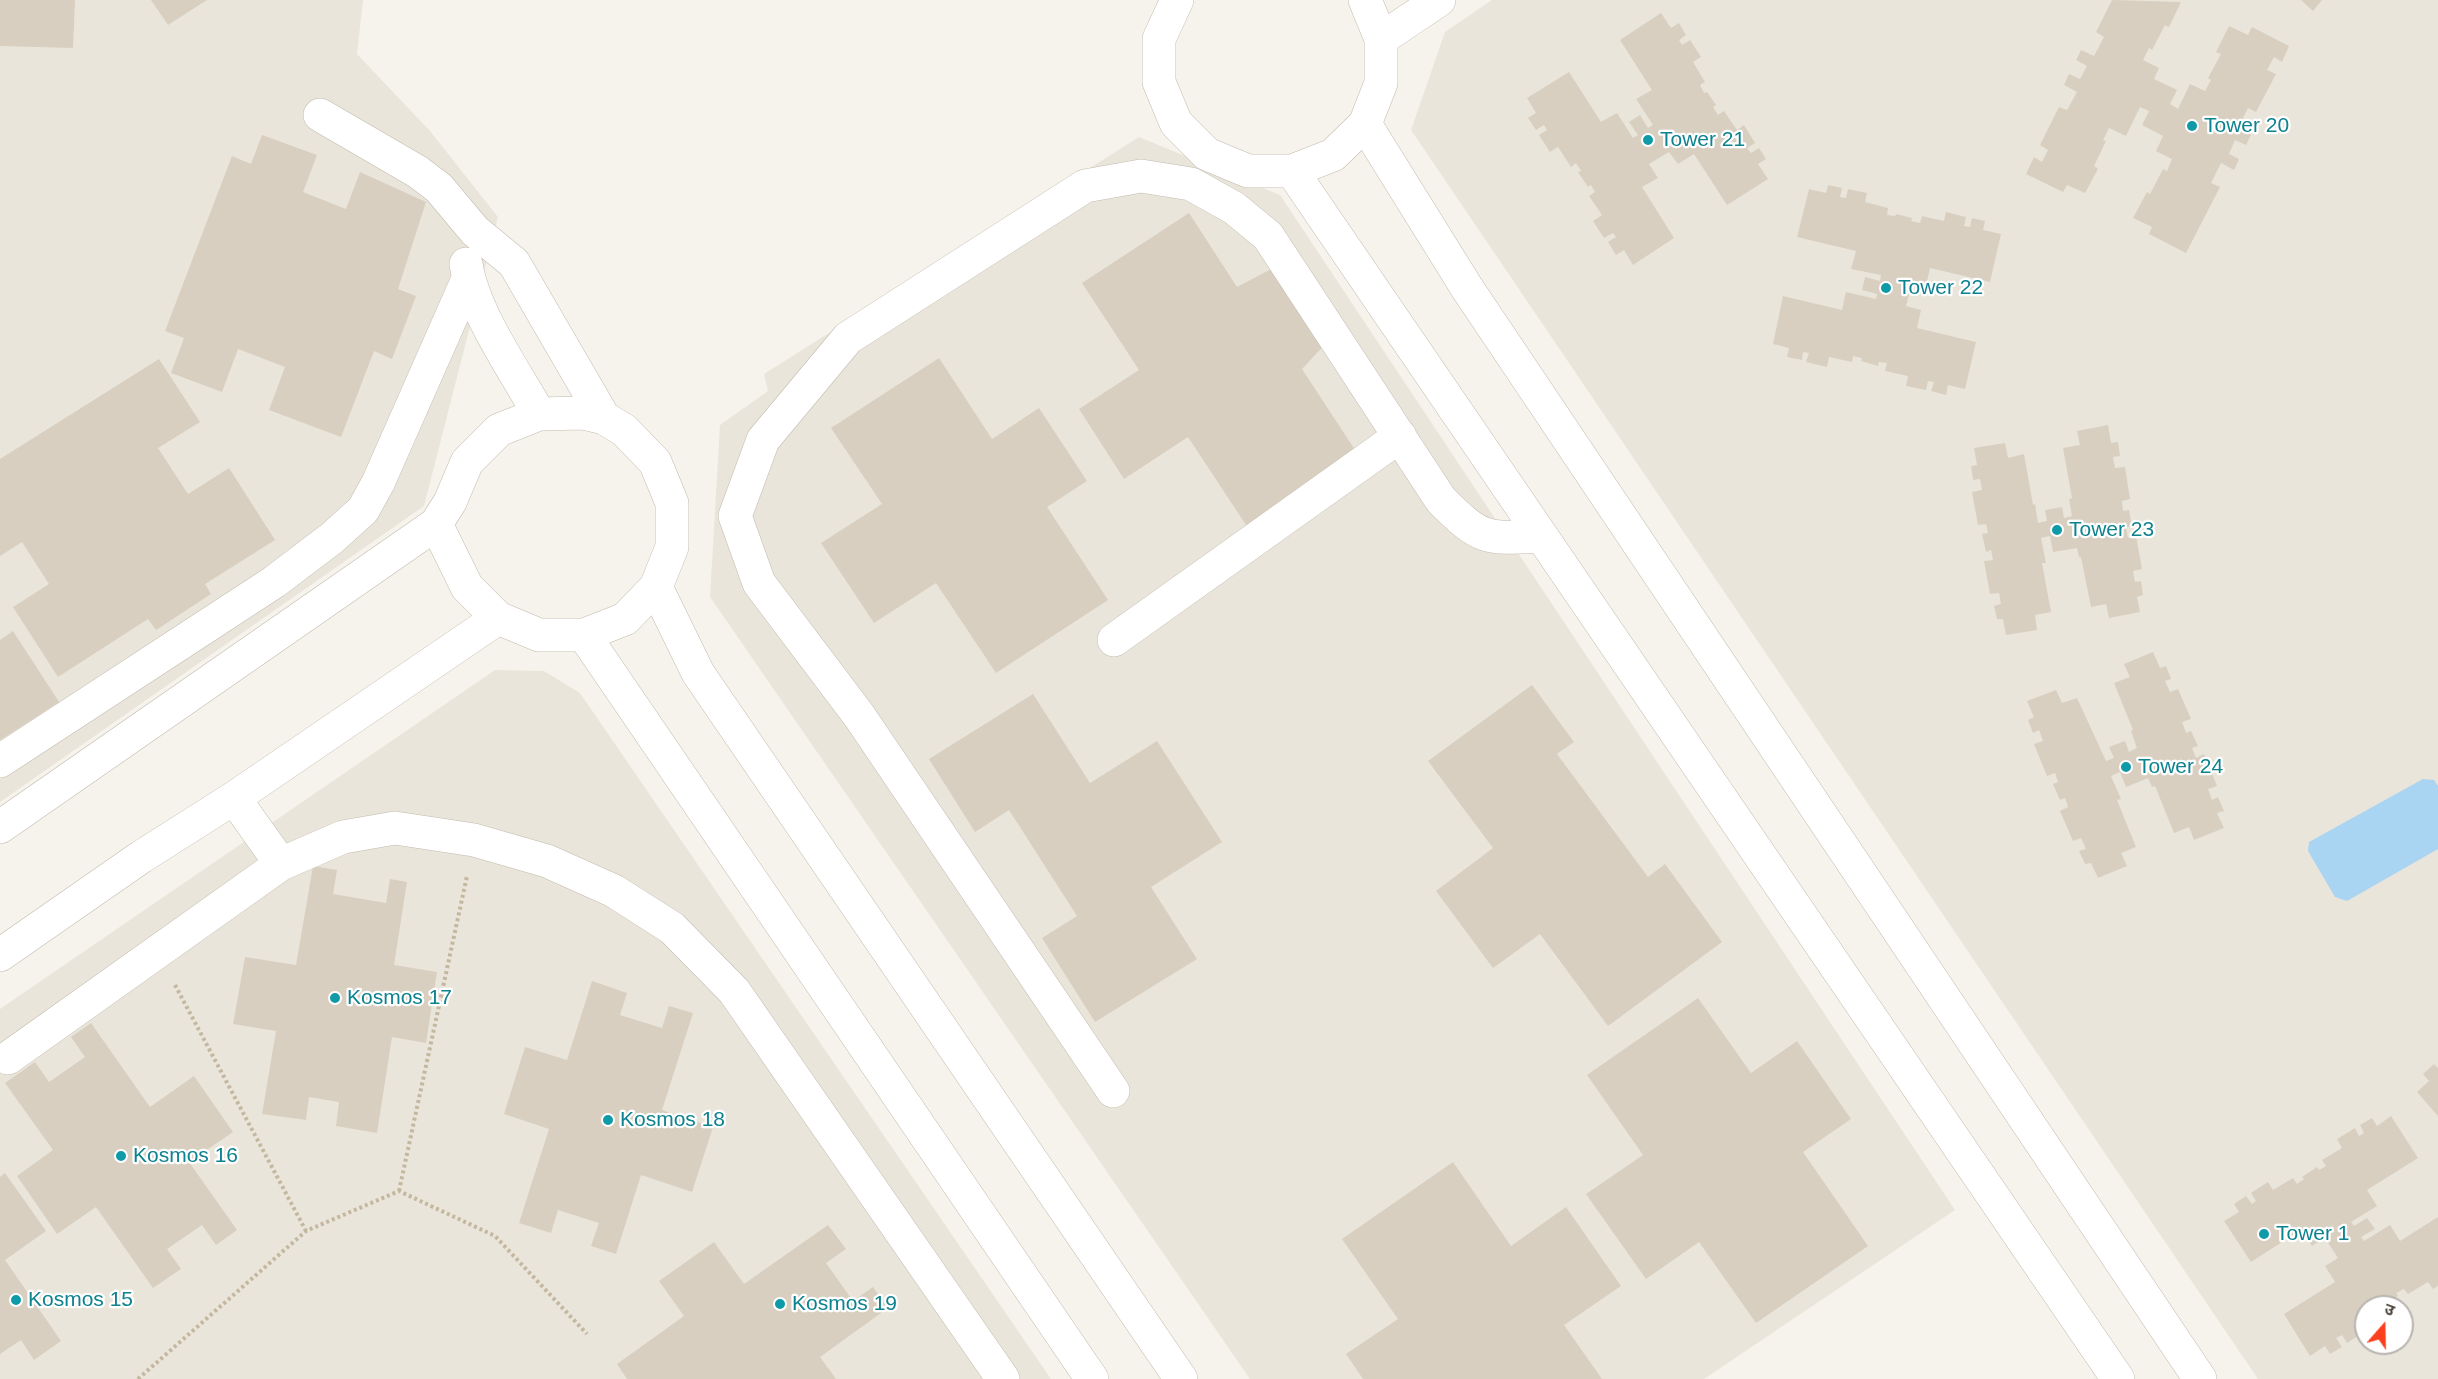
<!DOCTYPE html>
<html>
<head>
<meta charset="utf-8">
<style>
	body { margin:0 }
	#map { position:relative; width:2438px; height:1379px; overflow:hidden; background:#f6f3ec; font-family:Helvetica,"Noto Sans Devanagari",sans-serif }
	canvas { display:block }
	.north { position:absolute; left:2354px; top:1295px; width:60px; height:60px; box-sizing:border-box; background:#fff; border:2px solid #b7b4b0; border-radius:50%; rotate:20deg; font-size:16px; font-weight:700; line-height:24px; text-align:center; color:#4b4439 }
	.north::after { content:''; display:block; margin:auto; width:21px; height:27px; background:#fc3f1d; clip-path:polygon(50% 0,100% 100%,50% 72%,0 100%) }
</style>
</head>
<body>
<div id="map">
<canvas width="2438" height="1379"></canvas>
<div class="north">उ</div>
</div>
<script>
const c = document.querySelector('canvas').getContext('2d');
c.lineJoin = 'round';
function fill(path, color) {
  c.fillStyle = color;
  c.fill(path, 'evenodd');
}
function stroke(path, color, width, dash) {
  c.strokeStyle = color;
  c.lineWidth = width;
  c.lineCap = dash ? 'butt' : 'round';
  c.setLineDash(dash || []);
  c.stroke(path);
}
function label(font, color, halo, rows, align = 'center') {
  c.font = font + ' Helvetica,sans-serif';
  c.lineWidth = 4.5;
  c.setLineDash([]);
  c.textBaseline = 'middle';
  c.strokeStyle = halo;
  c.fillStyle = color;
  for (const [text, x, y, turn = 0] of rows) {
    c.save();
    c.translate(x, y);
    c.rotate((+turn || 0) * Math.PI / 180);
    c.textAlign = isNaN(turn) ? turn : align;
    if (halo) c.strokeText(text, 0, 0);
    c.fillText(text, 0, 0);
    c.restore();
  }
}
fill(new Path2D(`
	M0,0H363L357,54L430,131L498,217L424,506L0,802Z
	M1492,0H2438V1379H2258L1411,130L1445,32ZM2366,1307H2402V1343H2366Z
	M1139,137L1280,195L1955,1210L1704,1379H1250L710,597L720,425L768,391L764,374Z
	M495,670L544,671L580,693L1051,1379H0V1009Z`), '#eae5da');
fill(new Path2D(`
	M2423,779L2434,780L2438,786V849L2347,901L2335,897L2308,851L2309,842Z`), '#a9d4f2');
fill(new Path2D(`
	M0,0H75L73,48L0,46Z
	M151,0H207L168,25Z
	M2112,0L2181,2L2169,27L2165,25L2152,50L2149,48L2143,60L2159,68L2154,79L2177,90L2170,104L2178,109L2190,84L2205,91L2211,80L2208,78L2221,54L2216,52L2229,26L2248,35L2252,27L2289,46L2282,62L2274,57L2267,70L2276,74L2256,112L2248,108L2238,128L2251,135L2246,145L2235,140L2229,154L2239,159L2234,170L2221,163L2211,183L2220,187L2186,253L2149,234L2152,227L2133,218L2147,192L2150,194L2163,169L2167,171L2172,159L2156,151L2163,136L2142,125L2149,111L2140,107L2126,136L2109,128L2103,140L2106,141L2094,166L2098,169L2085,193L2067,185L2063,192L2026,174L2034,157L2042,162L2048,150L2040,145L2059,107L2067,110L2077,92L2064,85L2069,74L2080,79L2087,66L2076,60L2081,50L2094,56L2104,37L2096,32Z
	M2301,0H2322L2313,11Z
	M1661,13L1671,28L1679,23L1686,35L1679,40L1682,45L1690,40L1701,57L1693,62L1705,82L1700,85L1704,93L1707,92L1716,105L1713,107L1718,115L1724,111L1737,130L1744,125L1755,143L1747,148L1751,153L1759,148L1766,159L1758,164L1768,179L1727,205L1694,154L1678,164L1669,152L1649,164L1658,178L1642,187L1674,238L1633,265L1624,250L1616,255L1608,242L1616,237L1613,233L1604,238L1593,221L1602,215L1589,196L1595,192L1591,185L1588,187L1578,172L1581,171L1576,163L1571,167L1558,147L1550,152L1539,135L1547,130L1544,125L1536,130L1528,118L1536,113L1527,98L1569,72L1601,122L1617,113L1633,138L1638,135L1629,122L1640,115L1648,128L1653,125L1636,99L1652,90L1620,40Z
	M262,135L317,155L303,192L346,209L360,172L426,202L398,289L416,296L392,359L374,351L341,437L269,410L285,367L238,349L222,392L171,373L184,338L165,331L232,156L251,164Z
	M1828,185L1842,188L1840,197L1846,198L1848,189L1867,193L1865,202L1888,208L1887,215L1895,216L1896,214L1912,218L1911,221L1920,223L1922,216L1944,221L1946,212L1966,217L1964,226L1970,227L1972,218L1985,221L1983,230L2001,234L1990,282L1930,268L1926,286L1912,282L1906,306L1921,310L1917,328L1976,342L1965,389L1948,385L1946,395L1931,391L1934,382L1928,381L1926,390L1906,386L1908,376L1885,371L1887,363L1879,362L1878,366L1861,361L1862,358L1853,356L1852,362L1829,357L1827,367L1806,362L1809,353L1803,352L1802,360L1787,357L1789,348L1773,344L1783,296L1842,310L1846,292L1876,299L1877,294L1862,290L1865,277L1880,281L1881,275L1851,269L1856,251L1797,237L1809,189L1826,193Z
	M1189,213L1237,287L1275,267L1328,341L1302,369L1359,456L1248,528L1188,437L1124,479L1079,409L1139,370L1082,283Z
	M939,358L992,439L1039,408L1087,481L1047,507L1108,600L996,673L936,583L874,623L821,543L882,504L831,428Z
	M159,359L200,422L158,448L188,494L229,468L275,540L205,584L211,594L156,630L148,619L58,677L13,607L49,584L22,542L0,556V459Z
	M2108,425L2111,443L2118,442L2120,456L2113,457L2115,468L2125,467L2130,499L2122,501L2123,511L2129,510L2132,527H2126L2128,538L2136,536L2142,569L2133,571L2135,582L2141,581L2143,595L2137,597L2140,612L2109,618L2106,604L2091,607L2081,557H2079L2077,548L2053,552L2050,536L2041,538L2046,563H2042L2051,612L2035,615L2037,630L2006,635L2003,619H1997L1994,606L2001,604L1999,593L1990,594L1984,561L1993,560L1991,550L1986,552L1982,534L1988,533L1986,524L1978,525L1972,492L1982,490L1980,479L1973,480L1971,466L1977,465L1974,448L2005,443L2008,458L2024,454L2033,505L2035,504L2038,523L2047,521L2045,510L2062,507L2064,518L2072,516L2069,499L2072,498L2063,448L2080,445L2077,431Z
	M13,631L59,702L0,740V640Z
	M2153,652L2160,668L2166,666L2171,679L2165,681L2170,692L2178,689L2191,719L2182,722L2186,733L2191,731L2198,746L2192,748L2196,758L2204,754L2217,786L2208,789L2212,800L2218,797L2224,811L2217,813L2224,828L2194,840L2189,827L2174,833L2155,786L2152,787L2148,778L2126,787L2120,772L2111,776L2121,799L2117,800L2136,847L2121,853L2127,866L2098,878L2091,863L2085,864L2079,851L2086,849L2081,838L2073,841L2060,811L2068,807L2065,798L2060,800L2053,784L2058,782L2055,773L2047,776L2034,744L2043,741L2039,730L2033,733L2028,720L2034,717L2027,701L2056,690L2062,703L2077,698L2106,761L2114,758L2109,747L2125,741L2129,752L2137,748L2131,731L2133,730L2114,683L2130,677L2124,664Z
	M1532,685L1574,742L1557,754L1648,877L1665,864L1722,942L1608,1026L1540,934L1493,968L1436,891L1493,848L1428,761Z
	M1033,694L1090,783L1157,741L1222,842L1151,887L1197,959L1095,1022L1042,938L1077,916L1009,810L975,832L929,759Z
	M313,866L337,870L333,894L386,903L390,879L407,882L394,965L437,972L426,1043L392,1037L377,1133L336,1126L339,1102L309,1097L306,1120L262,1114L276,1031L233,1024L245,957L296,965Z
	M592,981L627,993L620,1015L662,1028L669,1006L693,1013L662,1110L713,1127L692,1192L641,1175L616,1254L591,1246L599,1223L558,1210L551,1233L519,1223L549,1129L504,1114L525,1047L567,1060Z
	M1698,998L1751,1073L1797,1041L1851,1119L1803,1152L1868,1246L1756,1323L1699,1242L1646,1279L1586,1194L1643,1155L1587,1075Z
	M91,1023L150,1107L194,1076L233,1132L189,1162L237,1230L216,1245L202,1225L167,1249L181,1269L153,1288L96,1207L57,1234L17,1176L53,1150L5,1083L35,1062L49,1082L85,1057L71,1037Z
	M2434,1064L2438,1068V1116L2417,1092L2429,1081L2423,1074Z
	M2391,1116L2418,1158L2367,1190L2377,1206L2351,1222L2354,1226L2367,1218L2375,1229L2361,1237L2364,1241L2390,1225L2400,1241L2438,1217V1286L2433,1289L2428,1282L2408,1294L2404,1289L2396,1293L2398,1296L2384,1305L2383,1302L2374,1307H2366V1320L2359,1325L2364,1332L2347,1343L2342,1335L2336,1338L2342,1347L2330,1354L2325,1346L2310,1356L2284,1314L2335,1282L2325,1266L2338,1258L2325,1238L2312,1246L2301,1230L2251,1262L2224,1221L2239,1212L2234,1204L2246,1196L2252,1204L2256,1201L2251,1193L2268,1182L2273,1190L2293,1178L2297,1184L2304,1179L2302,1177L2317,1167L2319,1170L2326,1166L2322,1160L2342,1148L2337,1139L2355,1128L2359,1136L2364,1133L2360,1125L2372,1118L2377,1126Z
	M1453,1162L1511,1246L1566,1207L1621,1286L1564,1325L1602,1379H1363L1346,1354L1398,1319L1342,1239Z
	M5,1173L46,1231L5,1260L61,1341L34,1360L21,1340L0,1354V1177Z
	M828,1225L846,1249L826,1263L853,1301L873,1287L888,1308L820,1357L836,1379H627L617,1364L684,1316L659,1281L714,1242L744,1284Z`), '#d8cfc1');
const minor = new Path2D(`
	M1177,0L1159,39V82L1176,123L1207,154L1248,171H1292L1333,155L1365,124L1381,83V39L1365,0
	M1381,39L1439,0
	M320,115L418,172L439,188L475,231L514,263L604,418
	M1365,124L1467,288L2200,1379
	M1292,171L2118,1379
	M466,264C473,312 515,371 539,414
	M583,413L604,418L624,430L655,462L672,503V547L656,587L625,619L584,635H539L498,618L467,587L436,524L450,502L467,462L499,430L539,414Z
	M656,587L698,673L1181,1379
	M584,635L1092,1379
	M1114,640L1400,436
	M0,761L274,582L332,538L363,510L378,483L468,279
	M234,798L281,864
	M0,827L436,524
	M0,955L141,857L234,798L498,618
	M8,1058L281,864L343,837L395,828L474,840L547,861L614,891L672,928L734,991L1003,1379
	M1113,1091L860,717L759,583L735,516L763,440L848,338L1085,186L1141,176L1191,184L1234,208L1268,236L1441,500C1481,540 1485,539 1541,536`);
stroke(minor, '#c2bbae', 34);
stroke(new Path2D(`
	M175,985L306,1231
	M399,1191L467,876
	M138,1379L306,1231L399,1191L495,1236L587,1334`), '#c4b79f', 4, [3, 3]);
stroke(minor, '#fff', 33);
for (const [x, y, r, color] of [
	[2192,126,6,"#0f9aa8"],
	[1648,140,6,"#0f9aa8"],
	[1886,288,6,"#0f9aa8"],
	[2057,530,6,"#0f9aa8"],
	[2126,767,6,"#0f9aa8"],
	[335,998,6,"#0f9aa8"],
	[608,1120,6,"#0f9aa8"],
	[121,1156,6,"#0f9aa8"],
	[2264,1234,6,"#0f9aa8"],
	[16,1300,6,"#0f9aa8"],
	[780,1304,6,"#0f9aa8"]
]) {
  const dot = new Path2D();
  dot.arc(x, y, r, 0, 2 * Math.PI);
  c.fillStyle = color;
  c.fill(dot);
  stroke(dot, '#fff', 2);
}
label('21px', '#0d838f', '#fff', [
	["Tower 20",2204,126],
	["Tower 21",1660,140],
	["Tower 22",1898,288],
	["Tower 23",2069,530],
	["Tower 24",2138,767],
	["Kosmos 17",347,998],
	["Kosmos 18",620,1120],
	["Kosmos 16",133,1156],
	["Tower 1",2276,1234],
	["Kosmos 15",28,1300],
	["Kosmos 19",792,1304]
], 'left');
</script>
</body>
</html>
